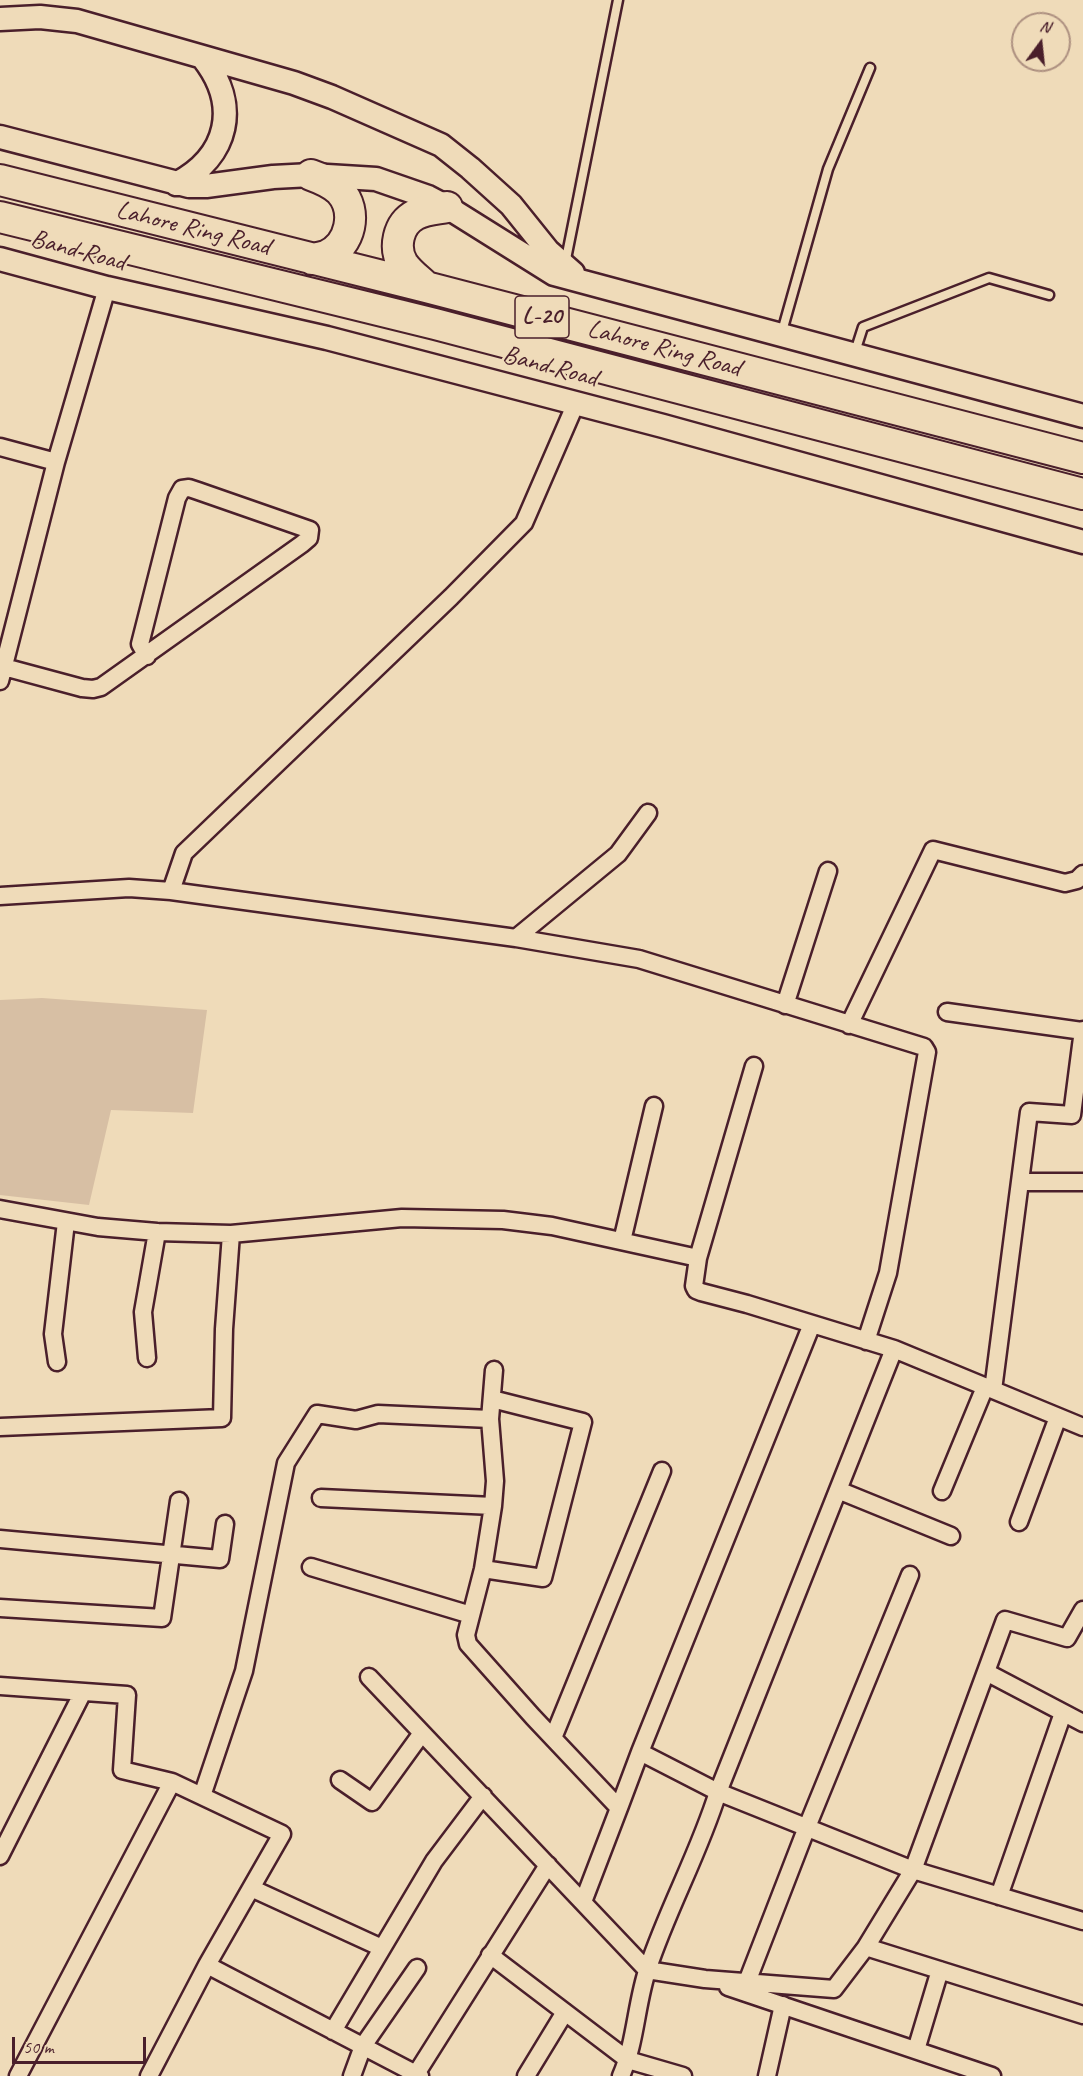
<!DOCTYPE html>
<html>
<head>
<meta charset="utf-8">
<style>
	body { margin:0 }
	#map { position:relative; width:1083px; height:2076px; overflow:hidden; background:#efdbb9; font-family:Caveat,sans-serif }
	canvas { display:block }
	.north { position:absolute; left:1011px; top:12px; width:60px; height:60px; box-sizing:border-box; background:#efdbb9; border:2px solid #ad9080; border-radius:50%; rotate:15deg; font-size:16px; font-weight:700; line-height:24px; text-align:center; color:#4a1f2b }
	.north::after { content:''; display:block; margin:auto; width:21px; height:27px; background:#4a1f2b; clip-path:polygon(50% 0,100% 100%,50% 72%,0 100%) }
	.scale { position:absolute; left:12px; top:2037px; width:134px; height:27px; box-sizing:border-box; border:3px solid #4a1f2b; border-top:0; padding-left:8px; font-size:18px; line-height:21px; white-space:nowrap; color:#4a1f2b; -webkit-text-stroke:4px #efdbb9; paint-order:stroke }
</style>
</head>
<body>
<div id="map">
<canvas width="1083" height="2076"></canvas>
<div class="north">N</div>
<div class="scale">50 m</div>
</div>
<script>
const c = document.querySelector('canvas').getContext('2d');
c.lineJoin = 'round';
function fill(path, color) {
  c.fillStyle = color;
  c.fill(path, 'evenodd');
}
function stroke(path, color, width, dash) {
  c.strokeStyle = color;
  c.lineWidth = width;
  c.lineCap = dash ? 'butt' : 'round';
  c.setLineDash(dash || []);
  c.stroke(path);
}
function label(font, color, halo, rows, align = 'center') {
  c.font = font + ' Caveat,sans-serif';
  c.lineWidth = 5;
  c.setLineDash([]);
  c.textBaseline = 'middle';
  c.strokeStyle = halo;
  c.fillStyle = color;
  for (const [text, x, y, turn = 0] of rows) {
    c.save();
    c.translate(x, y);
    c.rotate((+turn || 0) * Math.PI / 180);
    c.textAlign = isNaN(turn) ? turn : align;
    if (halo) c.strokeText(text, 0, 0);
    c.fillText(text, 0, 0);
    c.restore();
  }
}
fill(new Path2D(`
	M42,998L207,1010L193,1113L111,1110L89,1205L0,1195V1000Z`), '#d7bfa4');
const lane = new Path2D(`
	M565,264L618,0
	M781,335L828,169L870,68
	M854,355L863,327L989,278L1049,295`);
const street = new Path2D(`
	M0,447L56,462
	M0,666L82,688L93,689L101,687L302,544L309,538L310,530L198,491L189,488L182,489L177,498L140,644L147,656
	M0,681L56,462L107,288
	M171,891L184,853L451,597L524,523L576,403
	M0,896L129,888L171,891L516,938L639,959L924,1047L927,1052L888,1273L866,1341
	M516,938L618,854L648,813
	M785,1005L828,871
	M947,1012L1083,1031
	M849,1025L933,850L1065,883L1077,880L1083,874
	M1020,1182H1083
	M0,1209L98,1227L157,1232L231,1234L402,1218L503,1220L552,1226L698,1258L694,1286L696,1290L701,1292L747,1304L894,1349L1083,1427
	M622,1241L654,1106
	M698,1258L754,1066
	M147,1358L143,1312L157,1232
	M57,1362L53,1334L66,1222
	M494,1370L490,1419L495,1481L493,1506L483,1569L466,1635L468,1644L533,1717L619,1808L640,1752L718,1792L913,1870L1083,1921
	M993,1390L1029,1112L1072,1115L1083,1030
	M0,1427L222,1418L224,1329L231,1234
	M838,1490L951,1536
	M942,1491L985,1387
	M321,1498L493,1506
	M1019,1522L1058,1417
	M0,1539L220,1559L225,1524
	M311,1567L471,1615
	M483,1569L543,1578L583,1422L492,1399
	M0,1608L162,1618L179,1501
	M986,1672L1083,1723
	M369,1677L647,1970L705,1979L834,1989L866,1947L1083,2015
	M0,1686L127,1695L122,1770L172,1782L18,2076
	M553,1738L662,1471
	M640,1752L812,1324
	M340,1780L372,1802L422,1733
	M202,1796L244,1671L286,1463L317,1414L356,1420L378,1414L490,1419
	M0,1856L83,1692
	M251,1888L382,1948
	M999,1896L1063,1713
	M583,1902L619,1808
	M866,1947L913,1870L1005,1620L1067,1638L1083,1610
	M490,1955L628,2060L683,2076
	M207,1965L420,2076
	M747,1982L807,1827L910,1575
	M728,1987L992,2076
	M333,2031L434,1861L483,1796
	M916,2050L940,1970
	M416,2074L548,1865
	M149,2076L207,1965L282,1834L172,1782
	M352,2076L363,2046L417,1968
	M526,2076L565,2012
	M621,2076C636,2042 636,2003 648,1968C668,1908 699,1853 718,1792L894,1349
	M767,2076L783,2005`);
const secondary = new Path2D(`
	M0,19L40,17L77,21L294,83L332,97L441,145L470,168L511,205L548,251L573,273
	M0,137L189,186H206L273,177L311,175L376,179L428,197L447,207L554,274L1083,416
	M176,184C229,156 240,105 203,58
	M0,259L107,288L327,338L663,426L1083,542`);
const highway = new Path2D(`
	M311,175C322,179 332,183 340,191C358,211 351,245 326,256C322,257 317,258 312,259
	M0,180L426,287L1083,458
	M0,217L435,324L1083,494
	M426,287C419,280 409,273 403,264C393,248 398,224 415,215C425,209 437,209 447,207`);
stroke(lane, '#4a1f2b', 13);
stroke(street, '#4a1f2b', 21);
stroke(secondary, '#4a1f2b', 27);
stroke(highway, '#4a1f2b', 34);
stroke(lane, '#efdbb9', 8);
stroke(street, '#efdbb9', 16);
stroke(secondary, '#efdbb9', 22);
stroke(highway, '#efdbb9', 30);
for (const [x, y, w] of [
	[542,317,54]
]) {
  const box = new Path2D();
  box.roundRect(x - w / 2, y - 21, w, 42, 4.5);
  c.fillStyle = '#efdbb9';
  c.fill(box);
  stroke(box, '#4a1f2b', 1.5);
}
label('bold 24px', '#4a1f2b', null, [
	["L-20",542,317]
]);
label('26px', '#4a1f2b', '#efdbb9', [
	["Lahore Ring Road",193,229,14],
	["Band Road",78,251,15],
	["Lahore Ring Road",664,349,15],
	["Band Road",550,367,15]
]);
</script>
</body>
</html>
